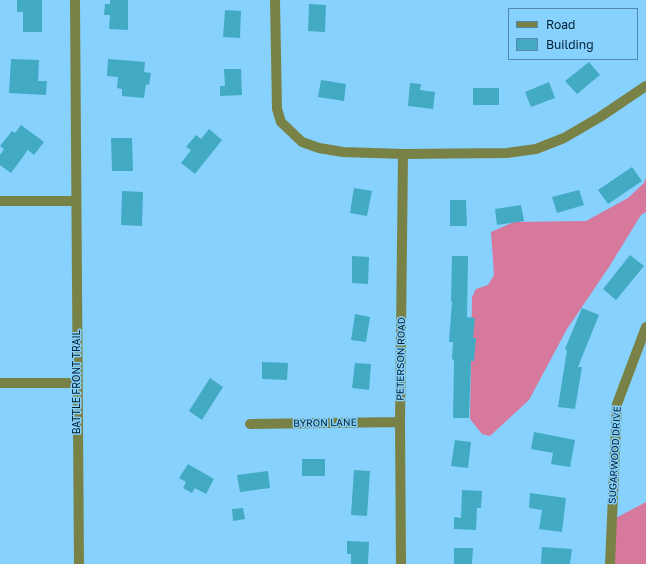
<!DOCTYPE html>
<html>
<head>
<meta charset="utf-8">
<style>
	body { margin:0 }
	#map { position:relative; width:646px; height:564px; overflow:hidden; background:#87d1fe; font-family:"Golos Text",sans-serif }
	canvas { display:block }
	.legend { position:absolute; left:508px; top:8px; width:130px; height:52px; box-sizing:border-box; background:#87d1fe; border:1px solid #518aac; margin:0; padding:5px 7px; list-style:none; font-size:12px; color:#001f30 }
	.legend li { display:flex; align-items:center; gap:8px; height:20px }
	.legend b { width:20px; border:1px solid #518aac }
</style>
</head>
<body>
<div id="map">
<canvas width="646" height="564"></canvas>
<ul class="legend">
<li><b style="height:5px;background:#798246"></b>Road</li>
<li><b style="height:11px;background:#42aac2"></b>Building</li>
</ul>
</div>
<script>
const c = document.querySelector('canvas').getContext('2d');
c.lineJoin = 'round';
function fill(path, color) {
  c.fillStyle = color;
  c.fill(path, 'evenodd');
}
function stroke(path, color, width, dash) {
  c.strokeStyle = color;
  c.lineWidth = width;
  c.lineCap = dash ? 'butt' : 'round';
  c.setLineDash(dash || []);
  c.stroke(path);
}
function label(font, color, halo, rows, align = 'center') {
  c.font = font + ' "Golos Text",sans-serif';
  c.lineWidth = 3;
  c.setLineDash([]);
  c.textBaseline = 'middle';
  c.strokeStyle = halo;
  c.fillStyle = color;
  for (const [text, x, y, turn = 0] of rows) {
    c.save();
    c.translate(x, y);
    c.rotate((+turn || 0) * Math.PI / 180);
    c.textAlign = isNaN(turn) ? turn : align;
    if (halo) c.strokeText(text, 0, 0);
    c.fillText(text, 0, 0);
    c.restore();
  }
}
fill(new Path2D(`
	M646,177V212L641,215L609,267L567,329L529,400L490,436L482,434L470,419L472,297L476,289L488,285L494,275L491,232L514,222L586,221L628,198L644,183Z
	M646,502V564H615L614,519Z`), '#d7789d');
fill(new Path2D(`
	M17,0H42V32H23V12H17Z
	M110,0H128V30L109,29L110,15H104L105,4H110Z
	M309,4L326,5L325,32L308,31Z
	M225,10L241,11L240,38L223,37Z
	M11,59L39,60L38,81H47L46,95L9,93Z
	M108,59L145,62L144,72L151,73L149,85L146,84L144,98L122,96V89L117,88L118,77L107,76Z
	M589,62L600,75L577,94L565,81Z
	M224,69H241L242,95L220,96V86H225Z
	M321,80L346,84L344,101L318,97Z
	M549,82L555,98L531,107L525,92Z
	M410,83L421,84L420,90L435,92L433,109L408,106Z
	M473,88H499V105H473Z
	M21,125L44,142L34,155L28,150L11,173L0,165V155L4,149L0,146L12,131L15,133Z
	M209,129L222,140L195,174L181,163L191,150L186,147L196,135L201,139Z
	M111,138H132L133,171H112Z
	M632,167L642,181L608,204L598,190Z
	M354,188L372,191L367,216L350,213Z
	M579,190L584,205L557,213L552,197Z
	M122,191L143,192L142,226L121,225Z
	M450,200H466L467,226H450Z
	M521,205L524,221L497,225L495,209Z
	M630,255L644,266L616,300L603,289Z
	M352,256L369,257L368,284L352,283Z
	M452,256H468L467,317L475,318L473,338H476L474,361H471L469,418H453L454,360L452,359L453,342H449L452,301H451Z
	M582,308L599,315L578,367H582L575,409L558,407L567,350L565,349Z
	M355,314L370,317L366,342L351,340Z
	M262,362L288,363L287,380L262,379Z
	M355,363L371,364L369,390L352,388Z
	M210,378L223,387L202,420L189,411Z
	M534,432L575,440L570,467L551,464L553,453L531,449Z
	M455,440L471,442L468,468L451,466Z
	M302,459H325V476H302Z
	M188,464L214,479L206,494L195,488L192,493L183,488L186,482L179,478Z
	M354,470L370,471L367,516L351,515Z
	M268,471L270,488L240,492L237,475Z
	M462,490L482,491L481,508H477L476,530L454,529V517L461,518Z
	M530,493L566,498L562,532L539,529L542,510L529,508Z
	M243,508L245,519L233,521L232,509Z
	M347,541L369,542L368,564H351V554H347Z
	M542,547L572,549L570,564H541Z
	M454,548H473L472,564H454Z`), '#42aac2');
stroke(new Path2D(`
	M75,0L79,564
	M275,0L277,109L281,122L302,142L319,148L343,152L403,154L507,153L536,149L564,138L600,117L646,86
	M0,201H76
	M0,383H77
	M250,424L400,422
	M401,564L400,422L403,154
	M610,564L617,404L646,327`), '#798246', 10);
label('10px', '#001f30', '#87d1fe', [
	["PETERSON ROAD",401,359,-89],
	["BATTLE FRONT TRAIL",77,382,-90],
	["BYRON LANE",325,423,-1],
	["SUGARWOOD DRIVE",615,455,-87]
]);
</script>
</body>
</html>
